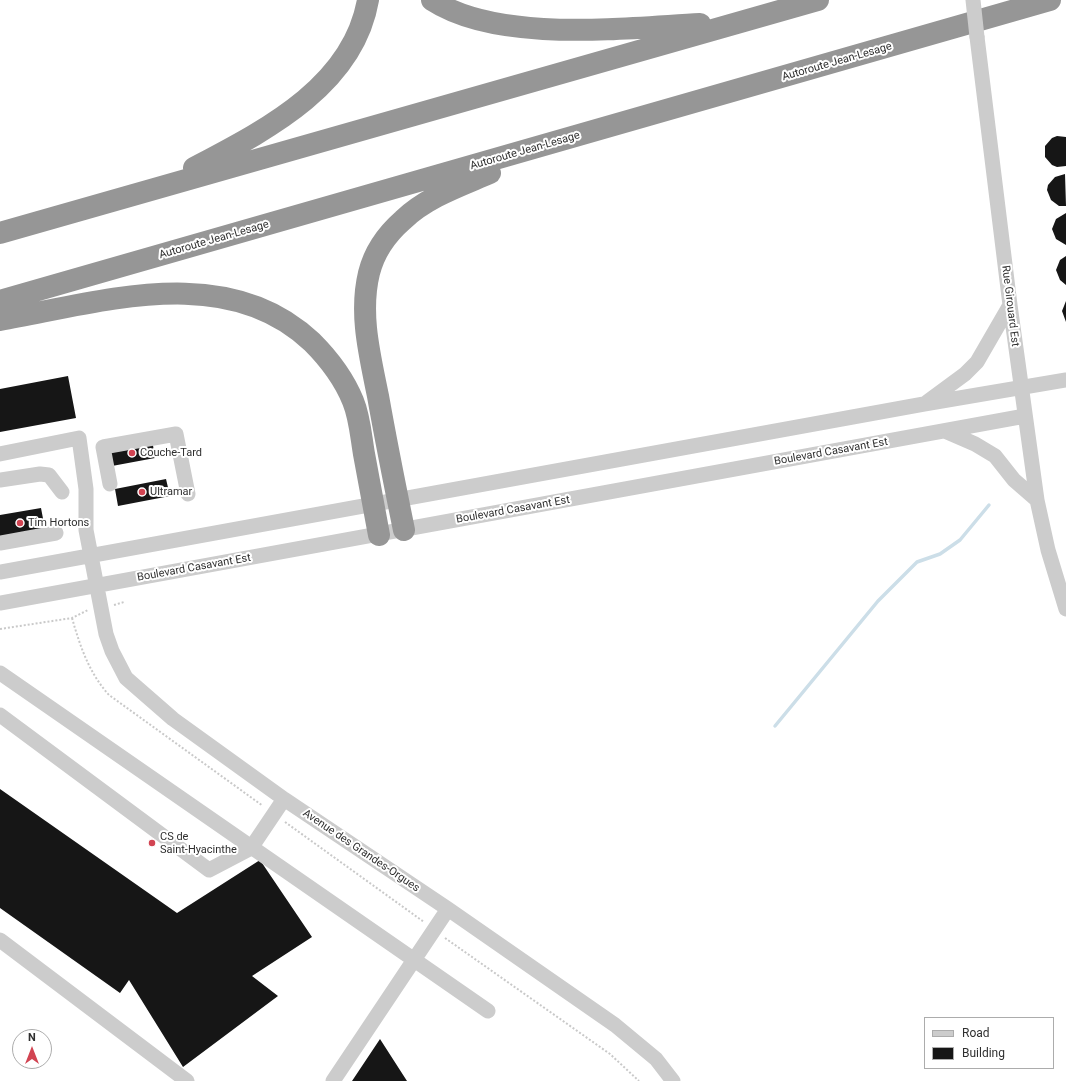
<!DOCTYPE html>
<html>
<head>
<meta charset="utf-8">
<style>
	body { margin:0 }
	#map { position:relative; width:1066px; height:1081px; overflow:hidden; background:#fff; font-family:Roboto,sans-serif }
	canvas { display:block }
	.legend { position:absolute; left:924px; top:1017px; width:130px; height:52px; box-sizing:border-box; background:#fff; border:1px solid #acacac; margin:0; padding:5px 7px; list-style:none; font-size:12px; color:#2f2f2f }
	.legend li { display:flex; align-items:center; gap:8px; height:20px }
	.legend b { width:20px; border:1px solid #acacac }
	.north { position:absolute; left:12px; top:1029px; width:40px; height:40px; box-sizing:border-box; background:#fff; border:1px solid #acacac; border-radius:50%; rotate:0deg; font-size:11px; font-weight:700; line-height:16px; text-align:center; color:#2f2f2f }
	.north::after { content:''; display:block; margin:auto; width:14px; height:18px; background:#d24452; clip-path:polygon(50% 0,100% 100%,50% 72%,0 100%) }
</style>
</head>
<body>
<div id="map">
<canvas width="1066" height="1081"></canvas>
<ul class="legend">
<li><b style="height:5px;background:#ccc"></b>Road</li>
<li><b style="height:11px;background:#161616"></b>Building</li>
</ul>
<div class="north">N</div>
</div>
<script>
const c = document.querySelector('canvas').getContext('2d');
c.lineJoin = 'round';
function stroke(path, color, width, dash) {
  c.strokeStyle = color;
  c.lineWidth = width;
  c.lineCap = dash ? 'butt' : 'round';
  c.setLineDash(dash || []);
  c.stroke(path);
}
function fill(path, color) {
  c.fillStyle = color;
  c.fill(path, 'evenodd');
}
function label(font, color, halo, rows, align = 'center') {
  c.font = font + ' Roboto,sans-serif';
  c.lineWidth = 4;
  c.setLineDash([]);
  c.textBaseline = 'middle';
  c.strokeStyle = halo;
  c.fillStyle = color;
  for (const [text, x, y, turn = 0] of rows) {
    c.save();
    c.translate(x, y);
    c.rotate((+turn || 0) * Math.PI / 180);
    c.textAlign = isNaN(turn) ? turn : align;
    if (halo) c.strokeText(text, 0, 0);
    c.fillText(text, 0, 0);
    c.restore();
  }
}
stroke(new Path2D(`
	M775,726L878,601L917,562L940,554L960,540L989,505`), '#ccdee8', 3.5);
fill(new Path2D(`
	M1057,136L1066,137V166L1057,167L1052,165L1045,157V146L1052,138Z
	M1065,174L1066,206H1059L1051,200L1047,190L1048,185L1055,177Z
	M1066,213V245L1056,239L1052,229L1056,219Z
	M1066,256V285L1060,280L1056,270L1060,260Z
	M1066,301V322L1062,311Z
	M68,376L76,418L0,432V389Z
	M152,439L155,458L112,466L109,447Z
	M166,479L170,496L118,506L115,489Z
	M41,508L45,529L0,538V515Z
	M0,789L177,913L260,860L312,937L252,976L278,996L183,1067L129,980L120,993L0,908Z
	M380,1039L407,1081H352Z`), '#161616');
stroke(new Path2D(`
	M114,605L124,602
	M72,618C80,646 89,673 109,695L263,806
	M0,629L72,618L88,610
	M285,822L424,922
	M445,938L610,1054L639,1081`), '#c9c9c9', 2, [2, 2]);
stroke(new Path2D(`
	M977,37L1010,305L1037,500L1048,550L1066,609
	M927,402L965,374L977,362L1010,305
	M945,431L975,444L995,456L1014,480L1037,500
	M0,454L79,438L86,489V530L106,634L112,651L126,678L173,719L284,799L448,909L615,1025L656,1059L673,1081
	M0,480L40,474L49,475L62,492
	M110,484L103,447L176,434L188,494
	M0,543L56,533
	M0,572L924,404L1066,380
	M0,603L1025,416
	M0,673L488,1011
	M0,715L209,870L251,848L284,799
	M0,940L187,1081
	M333,1081L448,909`), '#ccc', 15);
stroke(new Path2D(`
	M432,0C498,43 623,28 700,24
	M194,168C264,131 353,87 368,0
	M0,233L818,0
	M0,301L1050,0
	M0,320C102,302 227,261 312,342C329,359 344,379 353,401C360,418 361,437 364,454C369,481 374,508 379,535
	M404,530C395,486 386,441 378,396C370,356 359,314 369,273C374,253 387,234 403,220C427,197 460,186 490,173`), '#969696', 22);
stroke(new Path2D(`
	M973,0L977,37`), '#ccc', 15);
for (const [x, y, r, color] of [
	[132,453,4,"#d24452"],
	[142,492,4,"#d24452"],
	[20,523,4,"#d24452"],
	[152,843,4,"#d24452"]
]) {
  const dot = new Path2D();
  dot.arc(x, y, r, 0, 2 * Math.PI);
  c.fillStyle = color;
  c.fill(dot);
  stroke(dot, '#fff', 1.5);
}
label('11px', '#2f2f2f', '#fff', [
	["Autoroute Jean-Lesage",837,62,-16],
	["Autoroute Jean-Lesage",525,151,-16],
	["Autoroute Jean-Lesage",214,240,-16],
	["Rue Girouard Est",1010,306,83],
	["Boulevard Casavant Est",831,452,-10],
	["Boulevard Casavant Est",513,510,-10],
	["Boulevard Casavant Est",194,568,-10],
	["Avenue des Grandes-Orgues",361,851,34]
]);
label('11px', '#2f2f2f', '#fff', [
	["Couche-Tard",140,453],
	["Ultramar",150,492],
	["Tim Hortons",28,523],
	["CS de",160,837],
	["Saint-Hyacinthe",160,850]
], 'left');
</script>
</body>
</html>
